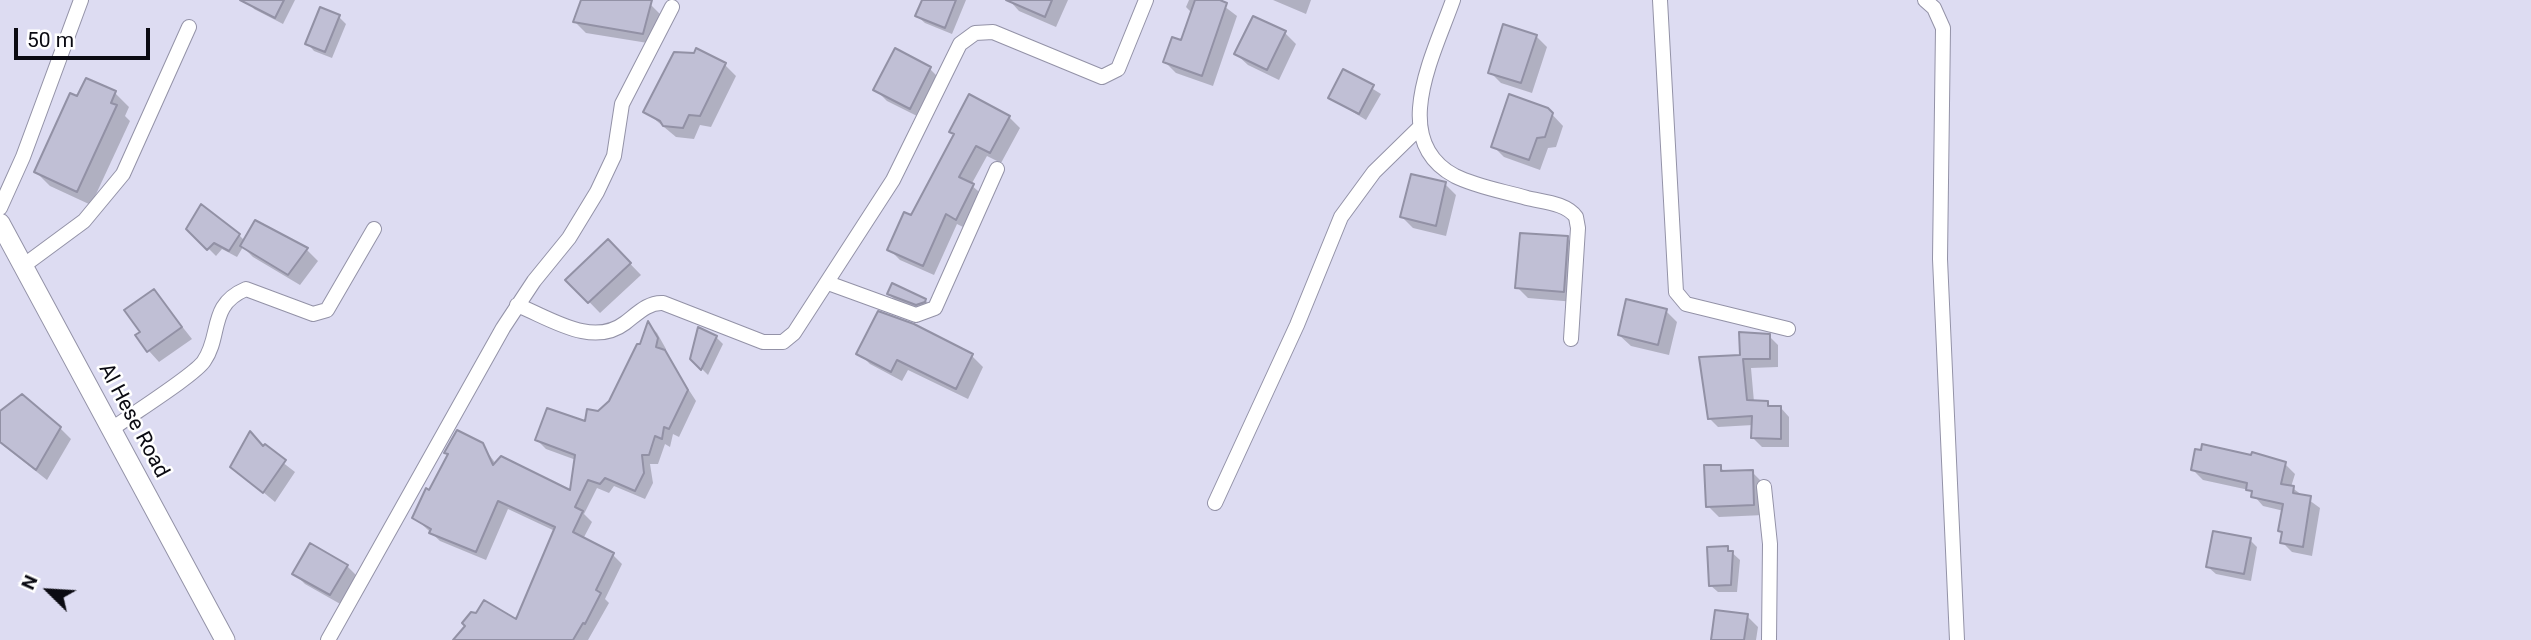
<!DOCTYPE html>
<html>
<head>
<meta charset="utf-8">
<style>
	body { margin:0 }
	#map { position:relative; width:2531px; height:640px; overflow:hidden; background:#dddcf2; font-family:Roboto,sans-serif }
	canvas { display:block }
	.north { position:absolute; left:14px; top:556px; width:70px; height:70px; -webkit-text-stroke:5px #fff; paint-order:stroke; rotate:294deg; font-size:19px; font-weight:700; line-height:28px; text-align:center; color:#0b0b12 }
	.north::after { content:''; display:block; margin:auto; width:24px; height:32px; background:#0b0b12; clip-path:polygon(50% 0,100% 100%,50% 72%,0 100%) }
	.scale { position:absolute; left:14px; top:28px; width:136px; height:32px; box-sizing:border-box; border:4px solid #0b0b12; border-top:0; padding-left:9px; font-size:21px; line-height:24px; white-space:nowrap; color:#0b0b12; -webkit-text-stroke:5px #fff; paint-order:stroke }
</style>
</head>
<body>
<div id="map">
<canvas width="2531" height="640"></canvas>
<div class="north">N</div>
<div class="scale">50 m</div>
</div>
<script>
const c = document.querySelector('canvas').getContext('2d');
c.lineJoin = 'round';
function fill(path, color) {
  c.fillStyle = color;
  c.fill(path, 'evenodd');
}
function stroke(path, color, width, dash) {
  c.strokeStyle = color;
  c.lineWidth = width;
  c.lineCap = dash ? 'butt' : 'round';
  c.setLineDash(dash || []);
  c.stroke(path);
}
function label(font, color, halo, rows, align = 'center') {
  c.font = font + ' Roboto,sans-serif';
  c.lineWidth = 5;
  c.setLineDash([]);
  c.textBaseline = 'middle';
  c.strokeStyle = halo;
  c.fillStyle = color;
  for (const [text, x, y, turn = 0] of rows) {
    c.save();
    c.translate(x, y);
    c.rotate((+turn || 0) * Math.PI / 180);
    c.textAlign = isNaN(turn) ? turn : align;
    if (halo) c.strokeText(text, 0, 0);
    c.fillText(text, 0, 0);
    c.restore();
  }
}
fill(new Path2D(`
	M247,0H295L283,24L254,9Z
	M583,0H646L661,15L654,44L586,33L575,22Z
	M924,0H966L952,34L925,23L917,16Z
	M1009,0H1068L1056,27L1019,11Z
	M1189,0H1216L1237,16L1213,86L1176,73L1165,62L1182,42L1192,13L1186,7Z
	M1273,0H1311L1306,14Z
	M339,17L346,24L332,58L314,51L307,43Z
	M1285,33L1296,44L1279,80L1248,65L1236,54Z
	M1536,36L1547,47L1532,93L1501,83L1490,72Z
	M896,51L930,69L941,80L921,118L887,101L876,90Z
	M725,65L736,76L711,127L700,125L694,139L676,137L646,112Z
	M1344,71L1381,94L1366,120L1330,98Z
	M115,93L129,107L125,116L130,121L91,205L50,186L36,172L78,98Z
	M1547,109L1563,126L1556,147L1548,148L1540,170L1504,157L1493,146Z
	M1009,117L1020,128L1001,163L987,156L971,185L984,196L967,229L957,224L934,275L900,260L889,249L911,217L955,135L951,131Z
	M1445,184L1456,195L1446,236L1413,228L1402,217Z
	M256,222L307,250L318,261L300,285L253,257L243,247L237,257L222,249L216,256L188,228L239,235L245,241Z
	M1567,238L1578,249L1575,302L1528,298L1517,287Z
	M608,241L641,275L600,313L568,280Z
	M154,291L192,339L159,362L149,351L142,332Z
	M889,294L925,300L932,307L924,311L896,301Z
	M1666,311L1677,322L1669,355L1631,346L1619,335Z
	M649,325L657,333L666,349L665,353L696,401L679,437L673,434L670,447L665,444L658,464H650L653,483L645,499L614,486L609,493L597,488L584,514L592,522L583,539L613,555L622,564L605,599L609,603L588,640H463L517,622L555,531L508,509L486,560L440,541L414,517L430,492L482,445L496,464L571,493L576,460L546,449L537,440L586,424L611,402L641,346Z
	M1769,336L1778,345V367L1751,368L1754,402L1781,408L1789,417V447H1762L1753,438V425L1718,427L1710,419L1741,357Z
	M716,337L723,344L708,375L692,359Z
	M859,353L972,356L983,367L968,399L908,370L902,381L870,364Z
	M0,413L60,428L71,439L47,480L0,443Z
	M264,448L295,472L275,502L233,467Z
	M2285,464L2295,474L2291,487L2320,508L2312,556L2292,552L2282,542L2283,534L2280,531L2284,511L2263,506L2249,490L2203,480L2193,470Z
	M1720,467L1726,473L1752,472L1763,483L1764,515L1719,517L1708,506Z
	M2250,540L2257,547L2251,581L2216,574L2208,567Z
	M1727,548L1740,560L1737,592H1718L1710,585Z
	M347,566L358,577L342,605L305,584L294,573Z
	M1747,616L1758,627L1756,640H1713Z`), '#0003');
const building = new Path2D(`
	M240,0H284L275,18Z
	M581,0H652L643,34L573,22Z
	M922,0H956L945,28L915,16Z
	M1006,0H1052L1045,17Z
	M1195,0H1220L1227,3L1202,76L1163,62L1172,37L1181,40Z
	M320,7L340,15L325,52L305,44Z
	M1253,16L1286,31L1267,70L1234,54Z
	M1503,24L1537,35L1521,83L1488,73Z
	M696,48L726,63L700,116L689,115L683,128L663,126L660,121L643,112L674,52L694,53Z
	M895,48L931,67L910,109L873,90Z
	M1343,69L1374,85L1359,114L1328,98Z
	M86,78L116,91L111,103L117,105L77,192L34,172L70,93L77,96Z
	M969,94L1010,116L990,153L976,146L959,177L974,184L956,220L946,214L923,266L887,250L904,212L911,215L954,134L949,132Z
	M1509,94L1548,108L1553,113L1545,137L1537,138L1529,160L1491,147Z
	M1411,174L1446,182L1436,226L1400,217Z
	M201,204L240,234L229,251L214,243L207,250L186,229Z
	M255,220L308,248L288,275L240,246Z
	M1520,233L1568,236L1564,292L1515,288Z
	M608,239L631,263L588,303L565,280Z
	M892,283L926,299L925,302L916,305L887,294Z
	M154,289L182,327L147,352L135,335L140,332L124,310Z
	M1626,299L1667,309L1658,345L1618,335Z
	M878,311L914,324L973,354L956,389L897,360L891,372L856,354Z
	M648,321L658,338L656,347L665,350L688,390L669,429L664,427L662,439L655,436L649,455H642L644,473L635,491L605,478L600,484L588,480L575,507L583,511L573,532L614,553L596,590L601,593L585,624L583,623L573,640H453L465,626L462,623L471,612L476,613L484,600L516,619L555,527L498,501L476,552L429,533L431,529L412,518L426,488L429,490L448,454L444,453L457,430L483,443L493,465L501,456L570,490L575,455L535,440L547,408L585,421L587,409L598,411L609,401L637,344H640Z
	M698,327L717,336L701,370L690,359Z
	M1739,332L1770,334V359H1743L1747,400L1768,401V406H1781V439L1751,438L1752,416L1708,419L1699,357L1740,355Z
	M22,394L61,427L36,470L0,442V411Z
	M250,431L263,446L265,444L286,460L263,493L230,467Z
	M2202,444L2251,455L2252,452L2286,462L2281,484L2294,486L2293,493L2311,496L2303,547L2280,543L2282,532L2278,531L2283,504L2251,497L2252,491L2246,490L2247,483L2191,470L2195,449L2201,450Z
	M1704,465H1721V471L1753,470L1754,505L1706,507Z
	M2213,531L2251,538L2244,574L2206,567Z
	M310,543L348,565L330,595L292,574Z
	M1728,546V551H1733L1731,585L1709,586L1707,547Z
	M1715,610L1748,614L1744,640H1711Z`);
fill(building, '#c0bfd5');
stroke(building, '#9291a5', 2);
const minor = new Path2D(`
	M1453,0C1435,52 1387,140 1455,176C1477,187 1503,191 1527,198C1543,202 1566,203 1576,217L1578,228L1571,339
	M1660,0L1676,292L1686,304L1788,329
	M1925,0L1934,8L1943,28L1940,259L1957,640
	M0,208L23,157L81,0
	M23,266L84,221L123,174L189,27
	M828,283L916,315L935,308L997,169
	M517,305C550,318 592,348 625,323C637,314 648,302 663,303L763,342H783L794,333L893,180L960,44L975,33L993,32L1102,77L1118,69L1146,0
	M112,429C129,416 195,375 204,361C222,335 208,305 246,289L313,314L327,310L374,229
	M1764,487L1770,544L1769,640
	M1215,503L1297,325L1341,217L1374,172L1419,128
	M328,640L503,328L534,281L569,238L597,192L614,156L622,104L672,7`);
const tertiary = new Path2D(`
	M0,223L225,640`);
stroke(minor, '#9392a7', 16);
stroke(tertiary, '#9392a7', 21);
stroke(minor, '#fff', 14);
stroke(tertiary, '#fff', 19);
label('21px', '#0b0b12', '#fff', [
	["Al Hese Road",133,421,62]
]);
</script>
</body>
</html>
